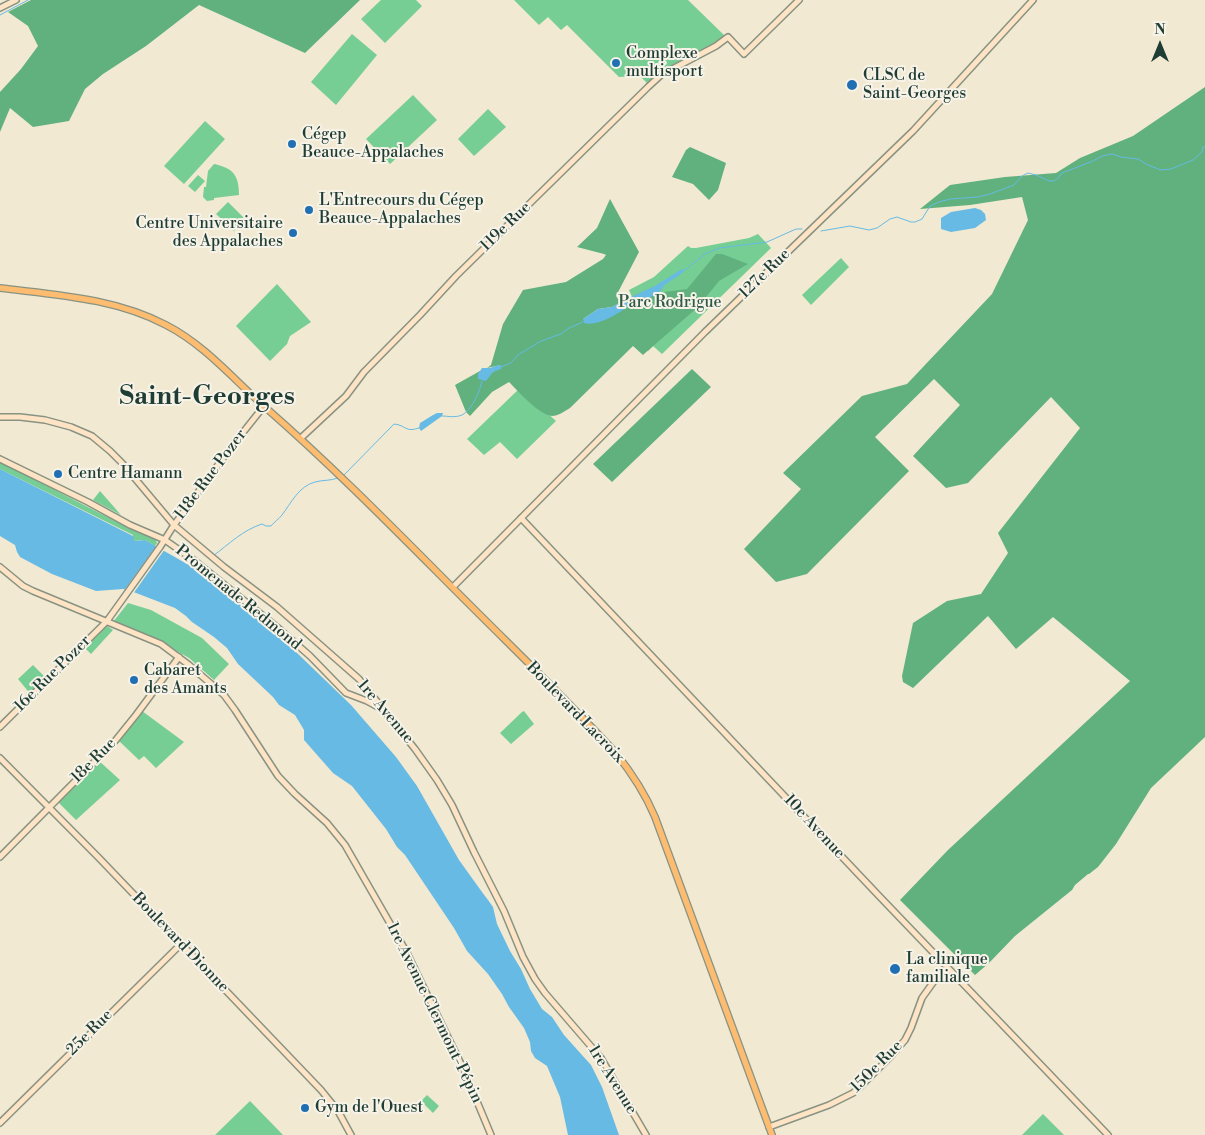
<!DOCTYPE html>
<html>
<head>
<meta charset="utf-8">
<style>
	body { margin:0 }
	#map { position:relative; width:1205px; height:1135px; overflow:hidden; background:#f1e9d2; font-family:"Libre Bodoni",serif }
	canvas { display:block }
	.north { position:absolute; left:1135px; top:20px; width:50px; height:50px; -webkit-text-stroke:4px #f7f3e8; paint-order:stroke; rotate:0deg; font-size:14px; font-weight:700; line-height:20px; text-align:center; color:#1f3d34 }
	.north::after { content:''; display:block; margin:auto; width:18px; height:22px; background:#1f3d34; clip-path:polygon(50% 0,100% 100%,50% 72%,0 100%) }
</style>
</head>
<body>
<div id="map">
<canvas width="1205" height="1135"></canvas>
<div class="north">N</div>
</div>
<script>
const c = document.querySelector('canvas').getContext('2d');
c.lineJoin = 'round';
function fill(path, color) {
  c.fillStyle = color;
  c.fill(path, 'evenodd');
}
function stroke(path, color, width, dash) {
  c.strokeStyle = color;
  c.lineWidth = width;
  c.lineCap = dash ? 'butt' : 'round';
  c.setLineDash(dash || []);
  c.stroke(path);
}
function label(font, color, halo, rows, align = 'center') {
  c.font = font + ' "Libre Bodoni",serif';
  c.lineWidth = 4;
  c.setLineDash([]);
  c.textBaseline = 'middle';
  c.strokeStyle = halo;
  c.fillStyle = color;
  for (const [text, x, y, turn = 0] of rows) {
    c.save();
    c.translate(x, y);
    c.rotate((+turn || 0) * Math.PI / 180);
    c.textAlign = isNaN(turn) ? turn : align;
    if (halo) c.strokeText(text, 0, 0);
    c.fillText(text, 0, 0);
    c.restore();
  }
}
fill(new Path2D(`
	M381,0H416L422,6L385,43L361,19Z
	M514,0H688L725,36L715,45L649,85L640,76L619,77L567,25L561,30L548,17L539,25Z
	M352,34L377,55L336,105L311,82Z
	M413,95L437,120L390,164L366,139Z
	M488,109L506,127L474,156L458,139Z
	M205,121L225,139L184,184L164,166Z
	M214,164C233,168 239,175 239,195L214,198V200L207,201L203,197L204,187H206L208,171Z
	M198,175L205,181L195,192L188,186Z
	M228,202L245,219L234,231L216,214Z
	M758,234L771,248L662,354L653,346L648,351L632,337L645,326L629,290L654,277L688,246L691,248H696L749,238Z
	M841,258L849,267L811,305L802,295Z
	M277,284L311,322L290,336L287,344L270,361L236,326Z
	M520,388L556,421L517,459L500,442L484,455L467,439Z
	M0,462L121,524L152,537L156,540L157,543L155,546L145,540L133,541V535L0,469Z
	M100,491L121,515L93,500Z
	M128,603L151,610L202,638L229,664L214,680L189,658L152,637L113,622Z
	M107,626L113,630L91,654L85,648Z
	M33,665L48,680L32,696L18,679Z
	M142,711L184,742L156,768L144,756L139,760L119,741Z
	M524,711L534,724L511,744L500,733L522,712Z
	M98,760L120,780L76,820L57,801Z
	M427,1095L439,1106L433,1113L421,1101Z
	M250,1101L283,1135H215Z
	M1043,1114L1064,1135H1022Z`), '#76ce94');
fill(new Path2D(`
	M31,0H360L305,53L199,5L146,46L103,74L85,89L69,121L33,127L10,108L0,132V92L21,69L38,46L28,26L8,12Z
	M1205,87V737L1151,788L1116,844L1098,867L1089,874H1088L1075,885L1072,890L1015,936L989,963L975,975L900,900L948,850L1130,681L1053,617L1016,649L988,616L913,688L903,682L902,676L913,623L947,601L981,594L1008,553L998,533L1080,428L1051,397L968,483L946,488L913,456L960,405L934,379L875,437L909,471L807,574L776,582L744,549L801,489L783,473L862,396L907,384L992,294L1028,220L1022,197L970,205L920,209L950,185L1005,177L1056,173L1080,158L1133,136Z
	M690,147L726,163L718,190L709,200L693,184L672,177L686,150Z
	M610,199L639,252L616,296L618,299L629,298L612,307L598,309L583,319L634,303L657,293L687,289L716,254H722L748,264L719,281L698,307L644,354L643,355L633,346L570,408C565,411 558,416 552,416C538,414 519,392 509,382L492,392L470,416L466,412L455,385L480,371L493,372L501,365L487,368L491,365L503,324L523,290L566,282L603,259L606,255L604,254L577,247L597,228Z
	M692,369L711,387L612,482L593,464Z`), '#60b17e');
fill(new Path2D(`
	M975,208L981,210L985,214L986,220L975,228L951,232L941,229V218L951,212Z
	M682,269L685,270C680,276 672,279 666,284C663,286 662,290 658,293C651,298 641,300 633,304C619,312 600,327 584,323L583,319L598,309L612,307L622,301L655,286Z
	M499,365H501V369L493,372L486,381L478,379V374L482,368H490Z
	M437,413H443L442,416L421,431L419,428L420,423C426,420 430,416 437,413Z
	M0,469L133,536L134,541L145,540L194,568L268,627L296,652L351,705L396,757L417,786L459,860L482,892L488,900L493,907L497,924L510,951L521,969L530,989L542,1009L552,1017L564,1035L591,1065L602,1087L619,1135H568L560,1097L547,1066L535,1058L531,1051L530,1042L524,1028L509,1007L502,994L488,974L467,951L454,928L405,855L397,847L386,829L352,786L333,773L304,740V730L295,715L279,705L273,697L238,664L227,648L214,637L192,622L186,616L175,608L131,591L123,589L96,591L52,574L20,557L17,552L15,545L0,536Z`), '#67bae3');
fill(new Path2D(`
	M157,545L165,549L133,594L123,592Z`), '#f1e9d2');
stroke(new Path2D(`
	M0,15L28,0
	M821,231L850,226L869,230L877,228L890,219L897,217L911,222H915L922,219L930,206L939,202L950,199L978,197L990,194L1014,185L1022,176L1028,173L1036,175L1049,181H1054L1058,178L1062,173L1093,161L1102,156L1112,154L1121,157L1138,159L1148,165L1161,170L1171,169L1193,160L1202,152L1203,147H1205
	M685,270L705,254L719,248L767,242L796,229H802
	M501,367L511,363L518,355L541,341L561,334L569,328L583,322
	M442,416C448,416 455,418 462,415C472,410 480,391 482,381
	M344,475L394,424C406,425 405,433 419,428
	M213,556C229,544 243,530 262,524L266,526H271C274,522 279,519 282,515C291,503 299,486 315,482C322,480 330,481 338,478`), '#67bae3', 1);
const secondary = new Path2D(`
	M0,8L16,0
	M0,417H20L45,420L71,427L92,436L110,451L122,463L174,525L224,567L277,607L359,679L415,749L437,780L452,805L474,852L504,911L523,957L535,979L545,993L601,1058L646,1135
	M301,438L346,396L364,372L420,315L456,276L648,87L661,75L716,46L728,37L744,54L799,0
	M0,459L88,502L130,525L165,540L195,561L277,627L310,656L346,693L367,701L380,708
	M521,518L881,898L1108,1135
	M0,567L23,586L33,591L161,644L189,665L224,695L235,710L278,776L295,794L327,823L345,845L407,953L420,980L463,1068L491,1135
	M453,587L705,332L913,131L1033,0
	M0,727L107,621L160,547L174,525L229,450L264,406
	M0,758L99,858L321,1090L338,1111L351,1135
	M0,857L115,741L136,715L179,657
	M0,1123L181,944
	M769,1127L829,1105L853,1093L860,1087L892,1055L905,1040L911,1028L922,998L937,977L948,968`);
const primary = new Path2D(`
	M0,288C56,295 115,298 166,325C205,345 233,379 266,408C337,470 403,538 469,604C518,653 568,701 615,752C631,772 645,793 655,817L772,1135`);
stroke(secondary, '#889383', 8);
stroke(primary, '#889383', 8);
stroke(secondary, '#fee4c5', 5);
stroke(primary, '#fdbc6f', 5.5);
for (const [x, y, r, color] of [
	[616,63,5,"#1f6fb2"],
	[852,85,6,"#1f6fb2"],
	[292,144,5,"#1f6fb2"],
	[309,210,5,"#1f6fb2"],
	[293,233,5,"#1f6fb2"],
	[58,474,5,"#1f6fb2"],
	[134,680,5,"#1f6fb2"],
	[895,969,6,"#1f6fb2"],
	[305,1108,5,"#1f6fb2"]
]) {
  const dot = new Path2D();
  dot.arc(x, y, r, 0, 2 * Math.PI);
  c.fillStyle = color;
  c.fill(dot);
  stroke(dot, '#f7f3e8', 2);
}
label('16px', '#1f3d34', '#f7f3e8', [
	["Complexe",626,54],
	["multisport",626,72],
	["CLSC de",863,76],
	["Saint-Georges",863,94],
	["Cégep",302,135],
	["Beauce-Appalaches",302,153],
	["L'Entrecours du Cégep",319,201],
	["Beauce-Appalaches",319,219],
	["Centre Universitaire",283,224,"right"],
	["des Appalaches",283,242,"right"],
	["Centre Hamann",68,474],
	["Cabaret",144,671],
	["des Amants",144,689],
	["La clinique",906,960],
	["familiale",906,978],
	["Gym de l'Ouest",315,1108]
], 'left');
label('16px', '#1f3d34', '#f7f3e8', [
	["119e Rue",506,227,-44],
	["127e Rue",765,274,-44],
	["118e Rue Pozer",211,475,-53],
	["Promenade Redmond",238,598,39],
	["16e Rue Pozer",53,674,-45],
	["1re Avenue",385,712,50],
	["Boulevard Lacroix",575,713,46],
	["18e Rue",94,761,-45],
	["10e Avenue",814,827,47],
	["Boulevard Dionne",180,943,46],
	["1re Avenue Clermont-Pépin",434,1013,64],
	["25e Rue",90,1033,-45],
	["150e Rue",877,1067,-45],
	["1re Avenue",612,1080,58]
]);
label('16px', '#305a47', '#f7f3e8', [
	["Parc Rodrigue",670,303]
]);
label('bold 26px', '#1f3d34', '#f7f3e8', [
	["Saint-Georges",207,398]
]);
</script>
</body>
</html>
